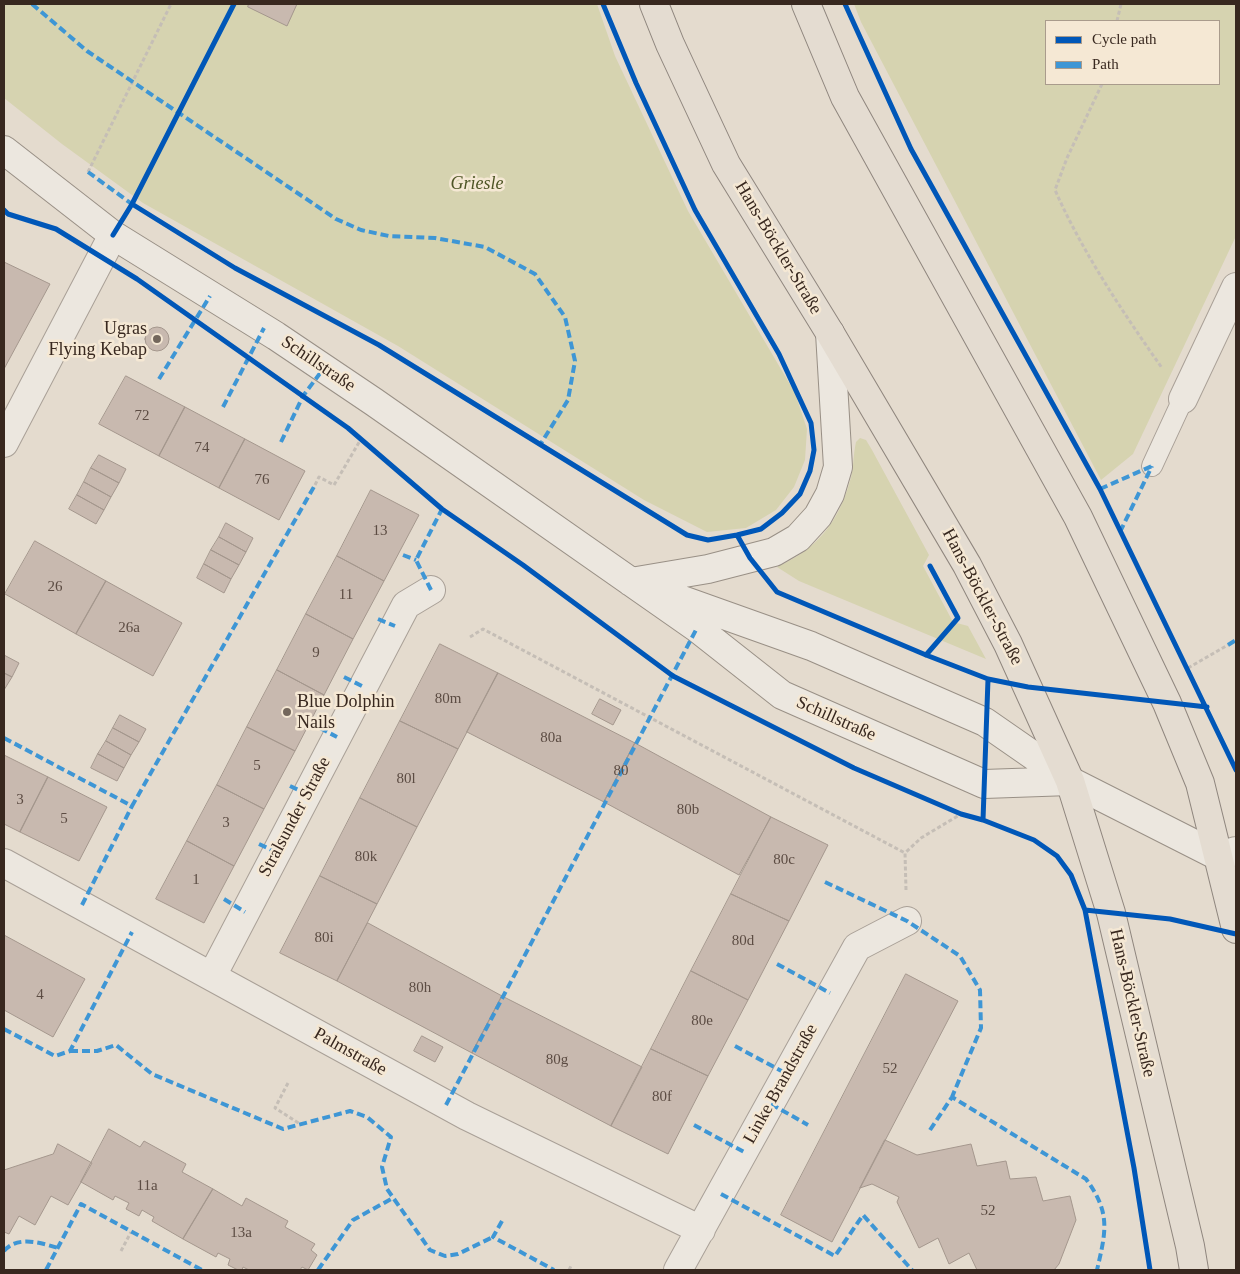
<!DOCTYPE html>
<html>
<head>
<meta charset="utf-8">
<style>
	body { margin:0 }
	#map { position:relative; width:1240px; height:1274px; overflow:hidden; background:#e4dbce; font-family:Georgia,serif }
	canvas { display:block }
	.frame { position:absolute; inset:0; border:5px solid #38281f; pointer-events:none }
	.legend { position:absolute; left:1045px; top:20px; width:175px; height:65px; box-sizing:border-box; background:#f5e8d4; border:1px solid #a99b8c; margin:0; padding:6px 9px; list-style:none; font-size:15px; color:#38281f }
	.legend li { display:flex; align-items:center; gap:10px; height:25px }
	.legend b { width:25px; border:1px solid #a99b8c }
</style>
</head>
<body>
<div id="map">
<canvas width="1240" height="1274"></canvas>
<div class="frame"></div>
<ul class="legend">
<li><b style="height:6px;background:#0057b8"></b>Cycle path</li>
<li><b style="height:6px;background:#3e96d5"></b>Path</li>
</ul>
</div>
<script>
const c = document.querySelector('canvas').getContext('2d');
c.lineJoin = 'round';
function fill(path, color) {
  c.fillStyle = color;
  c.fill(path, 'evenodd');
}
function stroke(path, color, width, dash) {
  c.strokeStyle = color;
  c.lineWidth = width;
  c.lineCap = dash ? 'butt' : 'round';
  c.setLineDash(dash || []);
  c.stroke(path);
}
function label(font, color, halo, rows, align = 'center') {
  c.font = font + ' Georgia,serif';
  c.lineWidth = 5;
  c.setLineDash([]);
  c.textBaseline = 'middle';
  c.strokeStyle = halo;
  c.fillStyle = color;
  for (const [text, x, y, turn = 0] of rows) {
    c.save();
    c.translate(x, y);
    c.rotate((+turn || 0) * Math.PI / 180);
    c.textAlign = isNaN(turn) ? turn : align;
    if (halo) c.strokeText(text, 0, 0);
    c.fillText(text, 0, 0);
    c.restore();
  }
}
fill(new Path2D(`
	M4,4H597L615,56L688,211L795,393L807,429L805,460L794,487L776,510L746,528L707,532L644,500L398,346L143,203L62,144L4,98Z
	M854,4H1236V236L1133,454L1101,480L861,22ZM1046,21H1219V84H1046Z
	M860,438L866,440L872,450L929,555L923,566L953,622L968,626L986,659L799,581L777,567C817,549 838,523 850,481C854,468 853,455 856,442Z`), '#d6d3b0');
const building = new Path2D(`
	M249,4H297L287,26L248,7Z
	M4,262L50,284L4,369Z
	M145 339a12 12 0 1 1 24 0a12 12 0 1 1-24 0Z
	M126,376L185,407L159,456L99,424Z
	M185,407L245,439L219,488L159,456Z
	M245,439L305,471L279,520L219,488Z
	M99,455L126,469L119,483L91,468Z
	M91,468L119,483L111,497L84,482Z
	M84,482L111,497L104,510L77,495Z
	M371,490L419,515L384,581L337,556Z
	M77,495L104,510L96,524L69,509Z
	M226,523L253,538L246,552L219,537Z
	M219,537L246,552L239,565L211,550Z
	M35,541L106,581L76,634L5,594Z
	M211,550L239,565L231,579L204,564Z
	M337,556L384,581L353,639L306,614Z
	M204,564L231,579L224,593L197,578Z
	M106,581L182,623L153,676L76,634Z
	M306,614L353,639L324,695L277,670Z
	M440,644L498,673L458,749L400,721Z
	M4,655L19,663L12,677L4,673Z
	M277,670L324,695L295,751L247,727Z
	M4,673L12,677L4,690Z
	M498,673L635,743L604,802L467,732Z
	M600,699L621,710L613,725L592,714Z
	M120,715L146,729L139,742L113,728Z
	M400,721L458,749L417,827L360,798Z
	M247,727L295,751L264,809L217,785Z
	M113,728L139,742L131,755L106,741Z
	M106,741L131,755L124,768L98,754Z
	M635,743L771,817L739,875L604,802Z
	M98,754L124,768L117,781L91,768Z
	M4,755L48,777L20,832L4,824Z
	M48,777L107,807L79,861L20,832Z
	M217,785L264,809L234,866L187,841Z
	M360,798L417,827L377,904L320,876Z
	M771,817L828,845L789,921L731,894Z
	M187,841L234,866L204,923L156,899Z
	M320,876L377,904L337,981L280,953Z
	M731,894L789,921L748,1000L691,971Z
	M368,923L502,996L472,1053L337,981Z
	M4,935L85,979L53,1037L4,1010Z
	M691,971L748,1000L708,1076L651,1049Z
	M906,974L958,1001L832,1242L781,1215Z
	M502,996L642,1067L611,1126L472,1053Z
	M422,1036L443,1047L435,1062L414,1051Z
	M651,1049L708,1076L668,1154L611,1126Z
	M109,1129L140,1147L144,1141L186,1164L182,1172L213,1189L183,1239L152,1221L154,1217L142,1210L139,1216L126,1209L129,1203L115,1196L113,1200L81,1182Z
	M885,1140L917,1155L971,1144L977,1166L1006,1161L1010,1179L1036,1177L1043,1201L1070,1196L1076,1220L1059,1264L1054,1270H977L969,1253L949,1264L938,1238L919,1248L897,1202L899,1197L872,1184L860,1188Z
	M58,1144L92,1163L68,1205L51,1196L35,1225L19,1216L9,1234L4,1232V1170L53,1154Z
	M213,1189L242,1206L246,1198L288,1221L285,1227L315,1244L311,1250L317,1255L308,1270L302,1267L300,1270H249L243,1267L242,1270H238L228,1265L230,1259L218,1253L216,1257L183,1239Z`);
fill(building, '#c8b9af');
stroke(building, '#a4978d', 1);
const lane = new Path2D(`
	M1152,466L1183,399`);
const street = new Path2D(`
	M1183,399L1236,287
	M4,443L113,235
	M1218,856L1236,851
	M4,863L467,1116L701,1230
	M212,976L406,605L431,590
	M678,1270L857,947L907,921`);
const secondary = new Path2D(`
	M4,150L113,235L276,336L374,402L697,628L782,695L984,784L1070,781
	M631,582L708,569L774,552L798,538L818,516L830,494L838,467L830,333
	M668,595L811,646L985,722L1070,781L1218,856`);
const primary = new Path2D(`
	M654,4L670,44L726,164L830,333L967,565L1008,644L1070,781L1111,913L1190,1246L1194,1270
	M806,4L845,97L1078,517L1167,703L1200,783L1236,929`);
stroke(lane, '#a9a097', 22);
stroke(street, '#a9a097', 30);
stroke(secondary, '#999086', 30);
stroke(primary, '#8f867e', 30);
stroke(new Path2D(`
	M1117,21L1121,4
	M1102,84L1067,158L1055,190C1083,253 1122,311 1162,368
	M88,172L171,4
	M315,485L319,477L334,485L361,439
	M470,637L483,629L905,853
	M1188,668L1228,645
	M906,890L905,853L921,838L961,814
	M4,1032L5,1030
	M288,1083L275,1108L300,1124
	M121,1251L131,1232
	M569,1270L571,1266`), '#c5beb6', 3, [4, 2.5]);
stroke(lane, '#ece7df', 20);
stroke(street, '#ece7df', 28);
stroke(secondary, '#ece7df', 28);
stroke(primary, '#e4dcd1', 28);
stroke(new Path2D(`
	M32,4L87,51L336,219L361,230L389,236L435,238L485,247L535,274L565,317L575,361L568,400L540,445
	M88,172L136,207
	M159,379L210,296
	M223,407L264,328
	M281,442L303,396L324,368
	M1100,489L1152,466
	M1120,532L1152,466
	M403,555L416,560
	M431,590L416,560L442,509
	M378,619L395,626
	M1228,645L1236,640
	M344,677L364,687
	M320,728L337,737
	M4,738L132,806L315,485
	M290,786L307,794
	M259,844L276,852
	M825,882L907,921L960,956L980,990L981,1028L952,1097
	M224,899L245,912
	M82,905L132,806
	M777,964L830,993
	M4,1029L55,1056L70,1051L132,932
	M735,1046L787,1074
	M70,1051H97L116,1045L152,1074L283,1129L350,1111L367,1117L391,1137L382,1167L387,1189L430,1250L445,1256L458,1254L493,1237
	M771,1104L808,1125
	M446,1105L697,628
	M694,1125L744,1152
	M930,1130L952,1097L1086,1179C1111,1213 1106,1231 1097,1270
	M721,1194L835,1256L863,1215L912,1270
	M502,1221L493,1237L554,1270
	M4,1251C18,1235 41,1243 58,1248
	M46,1270L81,1204L202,1270
	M318,1270L353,1220L393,1198`), '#3e96d5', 4, [8, 4]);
stroke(new Path2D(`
	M845,4L911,149L1100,489L1236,770
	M132,204L235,268L379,345L687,535L708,540L737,535L761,529L782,513L800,494L810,471L814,450L811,423L779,354L695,210L636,83L603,4
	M4,210L8,214L56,229L137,279L348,428L442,509L523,565L673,676L854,768L961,814L983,820L1034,840L1057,856L1071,875L1085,910L1134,1168L1150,1270
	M113,235L132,204L234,4
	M737,535L750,558L777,592L926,655L988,679L1028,687L1207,707
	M926,655L958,618L930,566
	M983,820L988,679
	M1085,910L1170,919L1236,934`), '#0057b8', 5);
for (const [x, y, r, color] of [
	[157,339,5,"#74675c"],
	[287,712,5,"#74675c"]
]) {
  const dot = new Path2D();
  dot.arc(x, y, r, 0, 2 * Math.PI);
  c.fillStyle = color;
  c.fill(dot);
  stroke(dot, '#f5e8d4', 2);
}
label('15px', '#5c4c43', null, [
	["72",142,416],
	["74",202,448],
	["76",262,480],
	["13",380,531],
	["26",55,587],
	["11",346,595],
	["26a",129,628],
	["9",316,653],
	["80m",448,699],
	["80a",551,738],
	["5",257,766],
	["80",621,771],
	["80l",406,779],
	["3",20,800],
	["80b",688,810],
	["5",64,819],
	["3",226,823],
	["80k",366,857],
	["80c",784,860],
	["1",196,880],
	["80i",324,938],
	["80d",743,941],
	["80h",420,988],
	["4",40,995],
	["80e",702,1021],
	["80g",557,1060],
	["52",890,1069],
	["80f",662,1097],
	["11a",147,1186],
	["52",988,1211],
	["13a",241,1233]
]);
label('italic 18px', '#4e5525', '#f5e8d4', [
	["Griesle",477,184]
]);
label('18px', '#38281f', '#f5e8d4', [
	["Hans-Böckler-Straße",778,248,59],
	["Schillstraße",318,364,34],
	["Hans-Böckler-Straße",982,597,62],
	["Schillstraße",836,719,24],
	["Stralsunder Straße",295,817,-62],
	["Hans-Böckler-Straße",1132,1003,77],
	["Palmstraße",350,1052,29],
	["Linke Brandstraße",781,1084,-61]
]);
label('18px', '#38281f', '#f5e8d4', [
	["Ugras",147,329],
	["Flying Kebap",147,350],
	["Blue Dolphin",297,702,"left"],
	["Nails",297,723,"left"]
], 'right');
</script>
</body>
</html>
